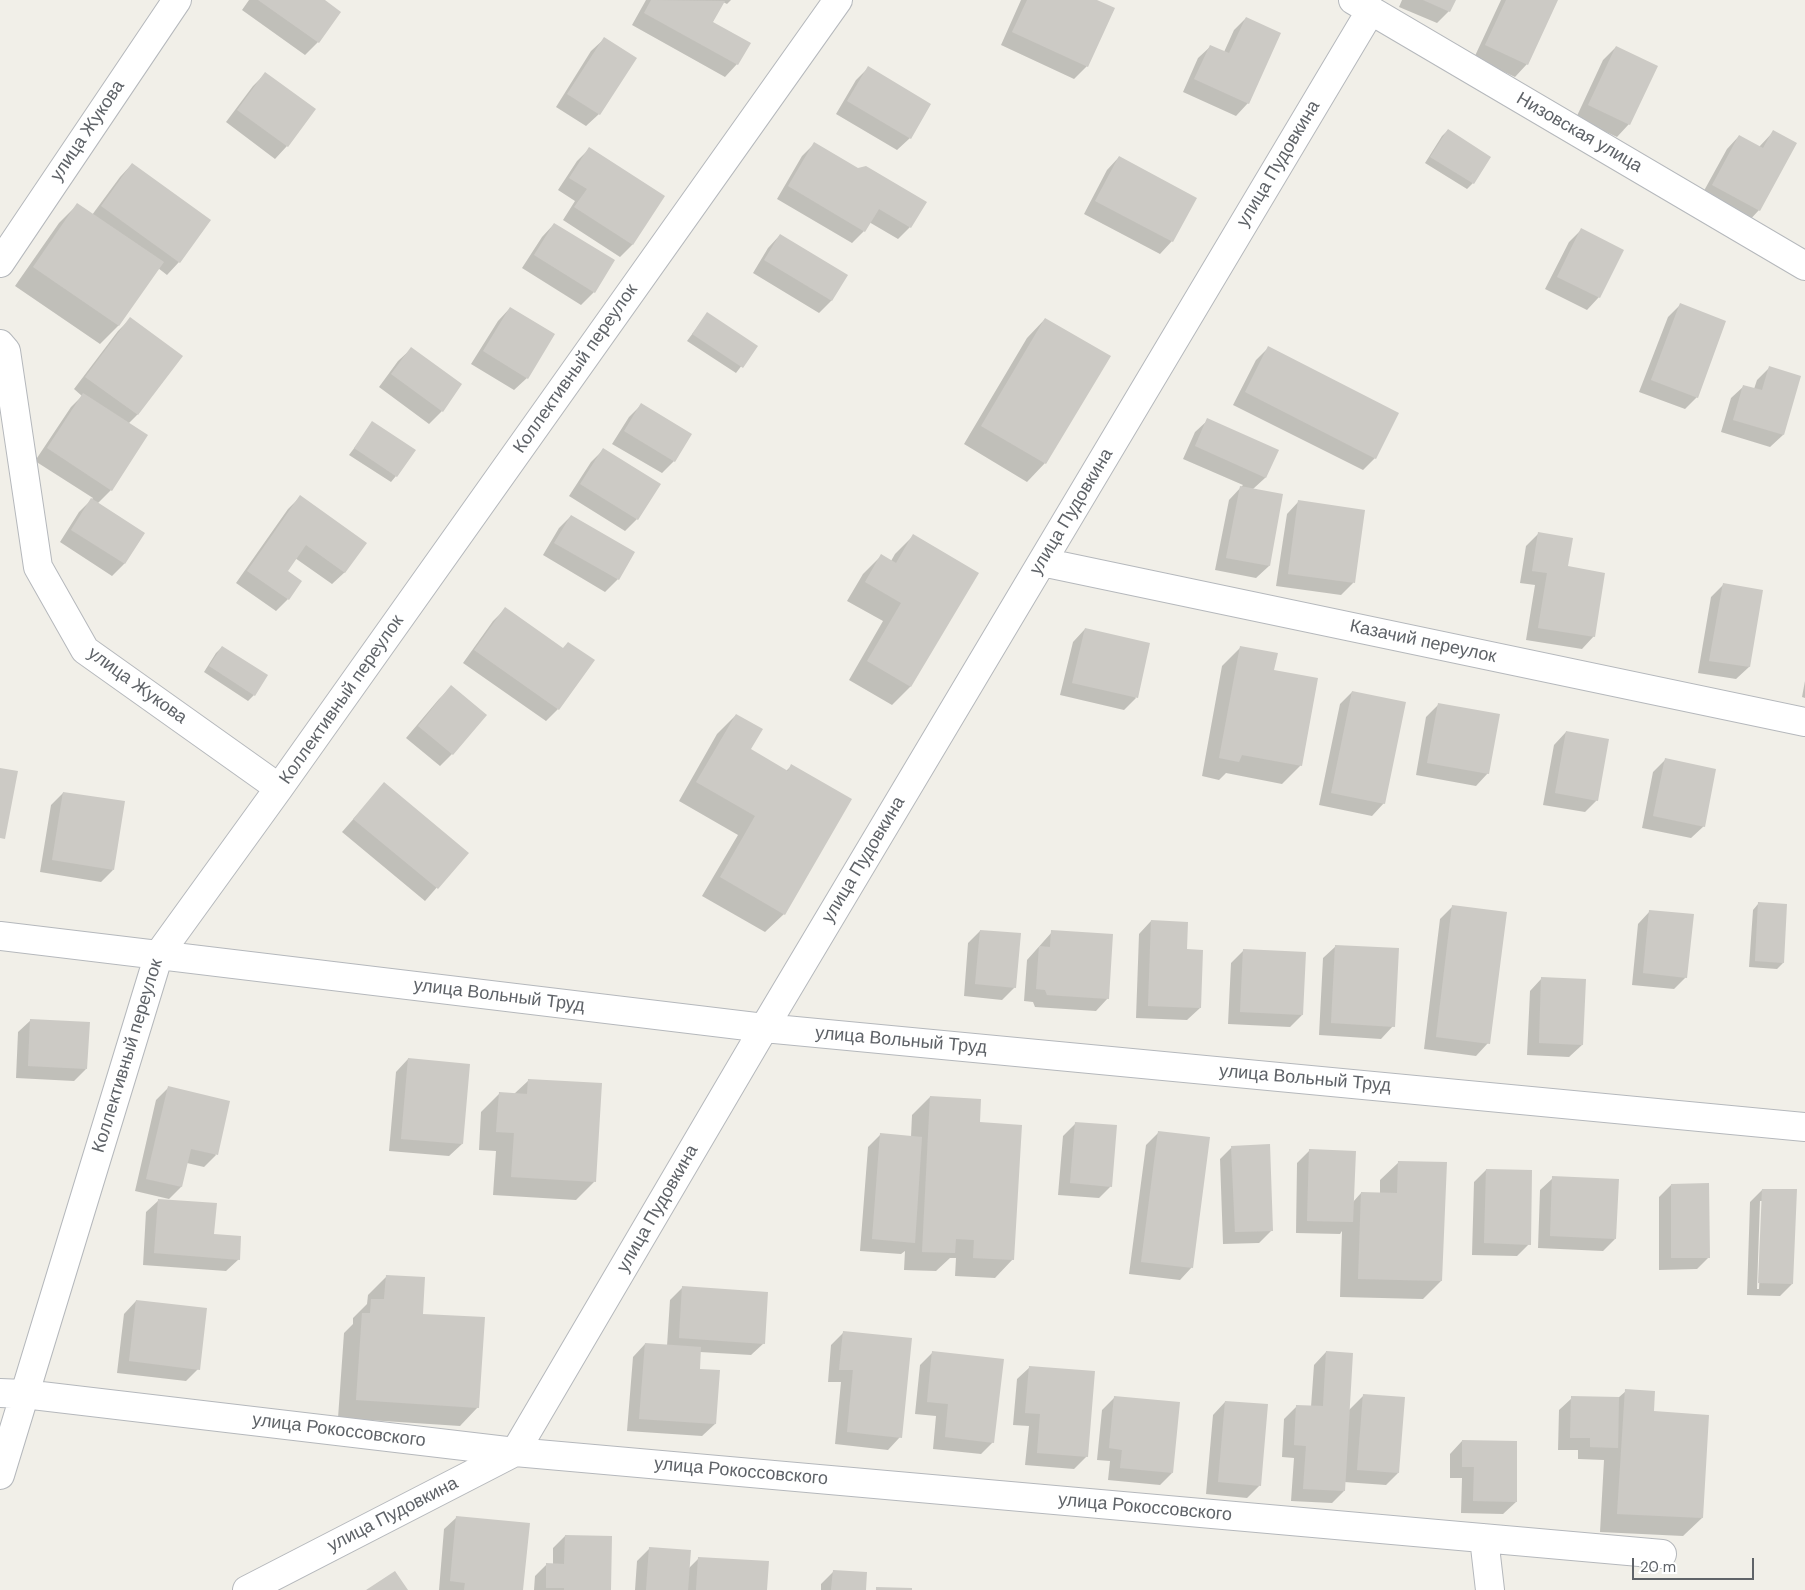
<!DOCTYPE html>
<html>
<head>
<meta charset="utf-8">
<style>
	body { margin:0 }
	#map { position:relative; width:1805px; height:1590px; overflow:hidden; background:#f1efe8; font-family:"DM Sans",sans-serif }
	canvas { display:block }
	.scale { position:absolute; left:1632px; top:1558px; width:122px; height:22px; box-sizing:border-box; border:2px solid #5f6368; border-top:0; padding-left:6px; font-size:15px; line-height:18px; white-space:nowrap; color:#5f6368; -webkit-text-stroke:4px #fff; paint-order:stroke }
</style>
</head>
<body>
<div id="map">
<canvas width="1805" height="1590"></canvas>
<div class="scale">20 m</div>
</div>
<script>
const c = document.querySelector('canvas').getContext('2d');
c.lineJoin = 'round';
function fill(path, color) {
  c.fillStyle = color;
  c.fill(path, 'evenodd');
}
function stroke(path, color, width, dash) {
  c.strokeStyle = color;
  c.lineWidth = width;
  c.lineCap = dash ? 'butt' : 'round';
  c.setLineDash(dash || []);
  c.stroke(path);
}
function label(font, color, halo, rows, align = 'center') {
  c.font = font + ' "DM Sans",sans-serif';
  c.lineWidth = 5;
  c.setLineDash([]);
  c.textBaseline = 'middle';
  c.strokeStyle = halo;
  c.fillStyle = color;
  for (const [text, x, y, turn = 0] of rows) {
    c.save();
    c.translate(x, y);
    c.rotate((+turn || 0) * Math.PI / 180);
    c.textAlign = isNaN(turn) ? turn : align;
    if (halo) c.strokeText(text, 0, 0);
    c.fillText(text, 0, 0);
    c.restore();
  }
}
fill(new Path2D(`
	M249,0H322L339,12L318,42L305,55L242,10Z
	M646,0H731L727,4L723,2L712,23L737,64L725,77L632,25Z
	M1021,0H1094L1114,9L1087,66L1074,79L1001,45Z
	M1402,0H1454L1449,11L1437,23L1399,7Z
	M1501,0H1557L1527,64L1515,77L1474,58Z
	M1246,18L1248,103L1236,116L1183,92L1198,58L1211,46L1224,52L1234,30Z
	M604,39L599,114L586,126L556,107L591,51Z
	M1616,47L1629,124L1617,137L1576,118L1603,60Z
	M868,68L910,138L897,150L836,114L856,80Z
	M265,74L287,146L275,159L226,122L253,86Z
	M1448,130L1473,183L1467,189L1425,163L1442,136Z
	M1773,132L1795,143L1759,210L1747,223L1700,198L1727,149L1739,136L1759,147Z
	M814,144L910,227L898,239L869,222L864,231L852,243L777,199L802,156Z
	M589,149L663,197L632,245L620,257L563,220L575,201L558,190L577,161Z
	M1119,157L1172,241L1160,254L1084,214L1107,170Z
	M132,164L209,220L179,262L167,275L158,268L119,325L100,344L15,286L59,223L77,205L92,215L120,177Z
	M554,224L613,261L594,292L581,305L522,268L542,237Z
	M1581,230L1599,297L1587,310L1545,289L1569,242Z
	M780,235L846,275L831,301L819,313L753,273L768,248Z
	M1680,305L1697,397L1685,409L1639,392L1668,317Z
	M510,308L527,378L514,390L471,364L498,321Z
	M707,314L756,347L736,373L687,341Z
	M130,319L181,356L137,415L128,424L111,490L97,504L144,533L124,564L112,576L60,542L79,512L93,498L35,461L71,407L82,396L74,389L118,331Z
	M1045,319V463L1027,482L964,444L1027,338Z
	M1268,348L1375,458L1363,470L1233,405L1256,360Z
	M411,349L461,384L442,411L429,424L379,387L398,361Z
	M1769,368L1783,435L1770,447L1721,432L1731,398L1744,386L1754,389L1757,380Z
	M641,405L674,461L662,473L612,444L629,417Z
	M1208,420L1277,451L1265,478L1253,489L1282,495L1269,566L1256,578L1215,570L1229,500L1243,485L1183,459L1195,432Z
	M373,423L396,476L391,482L349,455Z
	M603,450L637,519L625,531L569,496L591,462Z
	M300,497L345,572L332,584L295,558L286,571L288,599L276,611L236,583L288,509Z
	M1299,501L1364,511L1353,583L1341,595L1276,586L1287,514Z
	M571,516L633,553L618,579L605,592L543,555L559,528Z
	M1538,534L1566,567L1594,636L1582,649L1526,640L1535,585L1520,583L1526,546Z
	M913,536L977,573L910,687L892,705L849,680L883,621L847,601L863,574L881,556L891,561L895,554Z
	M1723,585L1762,591L1749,667L1736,679L1698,673L1711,597Z
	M505,609L558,709L546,721L463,663L493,621Z
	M1085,629L1136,698L1124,710L1060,695L1073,642Z
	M222,647L254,695L248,701L204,672L216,653Z
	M1240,648L1273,671L1301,765L1282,784L1226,773L1219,780L1202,776L1222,666Z
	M1805,681V698L1802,697Z
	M451,687L452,754L440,766L406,738L439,699Z
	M1352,692L1384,803L1372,816L1319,805L1340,704Z
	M1439,704L1488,773L1476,786L1416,775L1426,717Z
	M736,715L749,750L785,772L792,765L784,914L765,932L702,896L738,835L679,801L717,734Z
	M1566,732L1597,800L1585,812L1543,805L1554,745Z
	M1665,760L1704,826L1691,838L1642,828L1653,772Z
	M384,784L467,853L425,901L342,832Z
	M63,793L113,870L101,882L40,872L51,805Z
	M1758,904L1783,963L1777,969L1749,967L1753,910Z
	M1453,906L1488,1043L1476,1056L1424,1049L1440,919Z
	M1650,911L1686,977L1674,989L1632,985L1638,924Z
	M1151,921L1186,950L1200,1008L1187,1020L1136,1018L1139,934Z
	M980,931L1015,987L1002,1000L964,996L968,943Z
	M1052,932L1108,998L1096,1011L1035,1007L1033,1002L1024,1001L1027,960Z
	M1336,946L1393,1026L1381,1039L1319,1035L1323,958Z
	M1244,950L1302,1015L1290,1027L1228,1024L1231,963Z
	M1542,978L1582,1045L1569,1057L1527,1055L1530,991Z
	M31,1020L86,1069L74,1081L16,1078L18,1032Z
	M408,1059L462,1144L449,1156L389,1151L396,1072Z
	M529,1080L600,1085L594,1182L576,1200L493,1195L496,1151L479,1150L481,1112L499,1094H514Z
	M168,1088L216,1155L204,1167L187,1163L181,1187L169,1199L135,1191L156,1100Z
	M930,1097L979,1124L1013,1259L995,1278L955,1276L956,1258H950L936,1271L904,1270L905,1251L901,1254L860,1251L868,1147L880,1135L911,1137L912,1115Z
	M1075,1124L1111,1186L1099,1198L1058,1195L1063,1136Z
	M1158,1133L1192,1267L1180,1280L1129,1274L1146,1145Z
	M1232,1147L1272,1230L1259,1243L1223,1244L1220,1159Z
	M1310,1150L1353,1202L1361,1193L1380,1194V1180L1399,1162L1441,1281L1423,1299L1340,1297L1342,1231L1340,1234L1296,1233L1297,1163Z
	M1486,1170L1529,1244L1517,1256L1472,1255L1474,1182Z
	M1553,1178L1615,1239L1603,1251L1538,1248L1540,1190Z
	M1671,1185L1709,1257L1697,1269L1659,1270V1197Z
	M1762,1190L1792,1284L1780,1296L1747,1295L1750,1202ZM1760,1201H1763L1759,1289H1757Z
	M159,1200L213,1236L239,1259L226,1271L143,1265L146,1212Z
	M386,1277L422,1315L478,1407L460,1426L338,1418L344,1333L353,1324V1318L367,1304L368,1295Z
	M682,1288L764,1343L751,1355L700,1352L698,1370L715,1424L702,1436L627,1431L633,1357L645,1344L667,1346L670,1300Z
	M136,1301L198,1369L186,1381L117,1373L124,1314Z
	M843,1333L900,1437L888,1450L835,1444L841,1382H828L831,1345Z
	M933,1352L993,1442L981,1454L933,1449L936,1416L915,1414L920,1365Z
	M1326,1352L1349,1410L1364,1395L1398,1473L1386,1485L1344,1482V1491L1332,1503L1291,1501L1294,1458L1282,1457L1284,1419L1297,1406L1311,1407L1314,1365Z
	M1030,1367L1087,1456L1074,1469L1025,1465L1029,1426L1013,1425L1017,1379Z
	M1626,1391L1653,1412L1708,1416L1702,1518L1683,1536L1600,1532L1604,1460L1578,1459V1450H1558L1559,1410L1572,1398H1618Z
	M1114,1398L1172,1473L1160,1485L1108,1480L1110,1461L1097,1460L1102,1410Z
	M1225,1402L1260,1485L1247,1498L1206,1494L1213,1415Z
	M1462,1441L1516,1502L1503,1514L1461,1513L1462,1478H1450V1454Z
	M457,1517L522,1590H439L444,1529Z
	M565,1536L610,1590H534L535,1576L547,1564H553V1548Z
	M650,1548L689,1568L698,1559L766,1590H635L637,1561Z
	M833,1572L865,1590H821V1584Z`), '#0003');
fill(new Path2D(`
	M258,0H325L341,12L319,43Z
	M651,0L725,1L713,22L751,43L738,65L644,13Z
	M1027,0H1097L1115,8L1088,67L1012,32Z
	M1423,0H1456L1450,12Z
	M1506,0H1558L1528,65L1485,45Z
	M1246,17L1281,33L1249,104L1194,79L1210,45L1229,53Z
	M604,37L637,58L600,115L567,94Z
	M1616,46L1658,66L1630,125L1588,105Z
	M868,66L931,104L911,139L847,101Z
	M265,72L316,109L288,147L237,110Z
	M1448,129L1491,157L1474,184L1430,157Z
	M1773,130L1797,143L1760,211L1712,185L1739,135L1763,148Z
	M814,142L858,168L866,166L927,202L911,228L879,209L865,232L788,186Z
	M589,147L665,196L633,245L574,207L587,189L569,178Z
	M1119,156L1197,198L1173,242L1095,201Z
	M132,163L211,220L180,263L101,206Z
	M77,203L164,262L119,326L33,267Z
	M554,223L615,260L595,293L534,255Z
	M1581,228L1624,250L1600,298L1557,277Z
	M780,234L848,275L832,301L764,260Z
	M1680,303L1726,321L1698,398L1651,380Z
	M510,307L555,334L528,379L483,351Z
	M707,312L758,346L743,368L692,334Z
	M130,317L183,356L138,415L85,377Z
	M1045,318L1111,356L1046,464L981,426Z
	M1268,346L1399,413L1376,459L1245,392Z
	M411,347L462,384L443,412L391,374Z
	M1769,366L1801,376L1784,435L1733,420L1743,385L1762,390Z
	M83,393L148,435L112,491L47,448Z
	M641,403L692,434L675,462L624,431Z
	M1207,418L1279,450L1266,478L1195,446Z
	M372,421L416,450L397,477L354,448Z
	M603,448L661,484L638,520L580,484Z
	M1240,486L1283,494L1270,566L1226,558Z
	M300,495L367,543L345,573L306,545L288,571L302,581L289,600L247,571Z
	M91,498L145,533L125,564L71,530Z
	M1298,500L1365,510L1355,583L1288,574Z
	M571,515L635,552L619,580L554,543Z
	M1538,532L1573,538L1568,566L1605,573L1595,637L1538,628L1547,573L1532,571Z
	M913,534L979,573L911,687L867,661L901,603L865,582L881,554L896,563Z
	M1723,583L1763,590L1750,667L1709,661Z
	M505,607L563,648L568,642L595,660L559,710L474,650Z
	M1085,628L1150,643L1138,698L1072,683Z
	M222,646L268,675L255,696L209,666Z
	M1240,646L1278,653L1274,670L1318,678L1302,766L1242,755L1239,762L1219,758Z
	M451,685L487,715L453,755L418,726Z
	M1352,691L1406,702L1385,804L1331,793Z
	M1438,703L1500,714L1489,774L1427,763Z
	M736,714L763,729L751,749L788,771L791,764L852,799L785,915L720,877L755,816L696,782Z
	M1566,731L1609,739L1598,801L1555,793Z
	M1665,758L1716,769L1705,827L1653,816Z
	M0,768L18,771L5,839L0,838Z
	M384,782L469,853L438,889L353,819Z
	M63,792L125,801L114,870L52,860Z
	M1758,902L1787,904L1784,963L1755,961Z
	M1452,905L1507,912L1490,1044L1436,1037Z
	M1649,910L1694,914L1687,978L1643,973Z
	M1151,920L1188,922L1187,949L1203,950L1201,1008L1148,1006Z
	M980,930L1021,933L1016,988L975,984Z
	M1051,930L1113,934L1109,999L1047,995L1045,990L1036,989L1039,946L1050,947Z
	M1335,945L1399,948L1395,1027L1331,1023Z
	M1243,949L1306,952L1303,1015L1240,1012Z
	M1541,977L1586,979L1583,1045L1539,1043Z
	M30,1019L90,1022L87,1069L28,1066Z
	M408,1058L470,1064L463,1144L401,1139Z
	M528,1079L602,1083L596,1182L511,1177L514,1133L496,1132L499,1092L527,1094Z
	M168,1086L230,1101L218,1155L191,1149L182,1187L146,1179Z
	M930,1096L981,1099L980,1122L1022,1125L1014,1260L973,1258L974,1240L956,1239L955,1253L922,1252Z
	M1075,1122L1117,1125L1112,1187L1070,1183Z
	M1158,1131L1210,1137L1193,1268L1141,1262Z
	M880,1133L922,1137L915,1243L872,1239Z
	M1270,1144L1273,1231L1235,1232L1231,1146Z
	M1309,1149L1356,1151L1353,1222L1307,1221Z
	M1398,1161L1447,1162L1442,1281L1358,1279L1361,1192L1397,1193Z
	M1486,1169L1532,1170L1531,1245L1484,1243Z
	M1552,1176L1619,1179L1616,1239L1550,1236Z
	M1709,1183L1710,1258H1671V1184Z
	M1762,1189H1797L1793,1284L1758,1283Z
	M158,1199L217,1203L214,1234L241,1236L240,1260L154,1253Z
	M386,1275L425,1277L423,1314L485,1317L479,1408L356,1400L362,1313H370L371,1299H384Z
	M682,1286L768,1292L765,1344L679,1338Z
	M136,1300L207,1308L200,1370L129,1361Z
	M843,1331L912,1338L902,1438L847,1432L853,1370H839Z
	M645,1343L701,1347L700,1369L720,1370L716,1424L639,1419Z
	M932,1351L1004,1359L994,1443L945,1437L948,1404L927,1402Z
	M1326,1351L1353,1353L1345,1491L1303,1489L1306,1446L1294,1445L1296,1405L1323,1406Z
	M1029,1366L1095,1371L1088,1457L1037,1453L1040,1414L1025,1413Z
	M1625,1389L1655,1391L1654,1411L1709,1415L1703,1518L1617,1514Z
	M1363,1394L1405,1397L1399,1473L1357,1470Z
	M1114,1396L1180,1402L1173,1473L1120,1468L1122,1450L1109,1448Z
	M1571,1396L1619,1397L1618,1448L1590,1447V1438H1570Z
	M1225,1401L1268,1404L1261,1486L1218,1482Z
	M1462,1440L1517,1441V1502L1473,1501L1474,1467H1462Z
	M456,1516L530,1523L523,1590H464L465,1583L450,1581Z
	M565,1535L612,1536L611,1590H564V1588H546V1563L564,1564Z
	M649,1547L691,1550L688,1590H646Z
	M698,1557L769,1561L767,1590H696Z
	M833,1570L867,1572L866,1590H831Z
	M395,1571L408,1590H366Z
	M876,1587L912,1588V1590H876Z`), '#cccac5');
const street = new Path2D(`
	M1353,0L1805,266
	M0,263L177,0
	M0,344L6,351L38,567L85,650L279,788
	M1042,562L1805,722
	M0,936L764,1028L1805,1127
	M0,1393L24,1394L515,1452L1662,1554
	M0,1475L159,954L279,788L838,0
	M1484,1538L1490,1590
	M247,1590L515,1452L764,1028L1371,10`);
stroke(street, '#b5b8bc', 30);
stroke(street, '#fff', 28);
label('18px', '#5f6368', '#fff', [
	["улица Жукова",88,131,-56],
	["Низовская улица",1579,133,30],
	["улица Пудовкина",1279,164,-59],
	["Коллективный переулок",576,369,-55],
	["улица Пудовкина",1072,512,-59],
	["Казачий переулок",1423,642,12],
	["улица Жукова",137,686,36],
	["Коллективный переулок",342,700,-55],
	["улица Пудовкина",864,860,-59],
	["улица Вольный Труд",499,996,7],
	["улица Вольный Труд",901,1041,5],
	["Коллективный переулок",128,1056,-73],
	["улица Вольный Труд",1305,1079,5],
	["улица Пудовкина",658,1209,-60],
	["улица Рокоссовского",339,1431,7],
	["улица Рокоссовского",741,1472,5],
	["улица Рокоссовского",1145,1508,5],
	["улица Пудовкина",393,1515,-27]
]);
</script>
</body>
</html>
